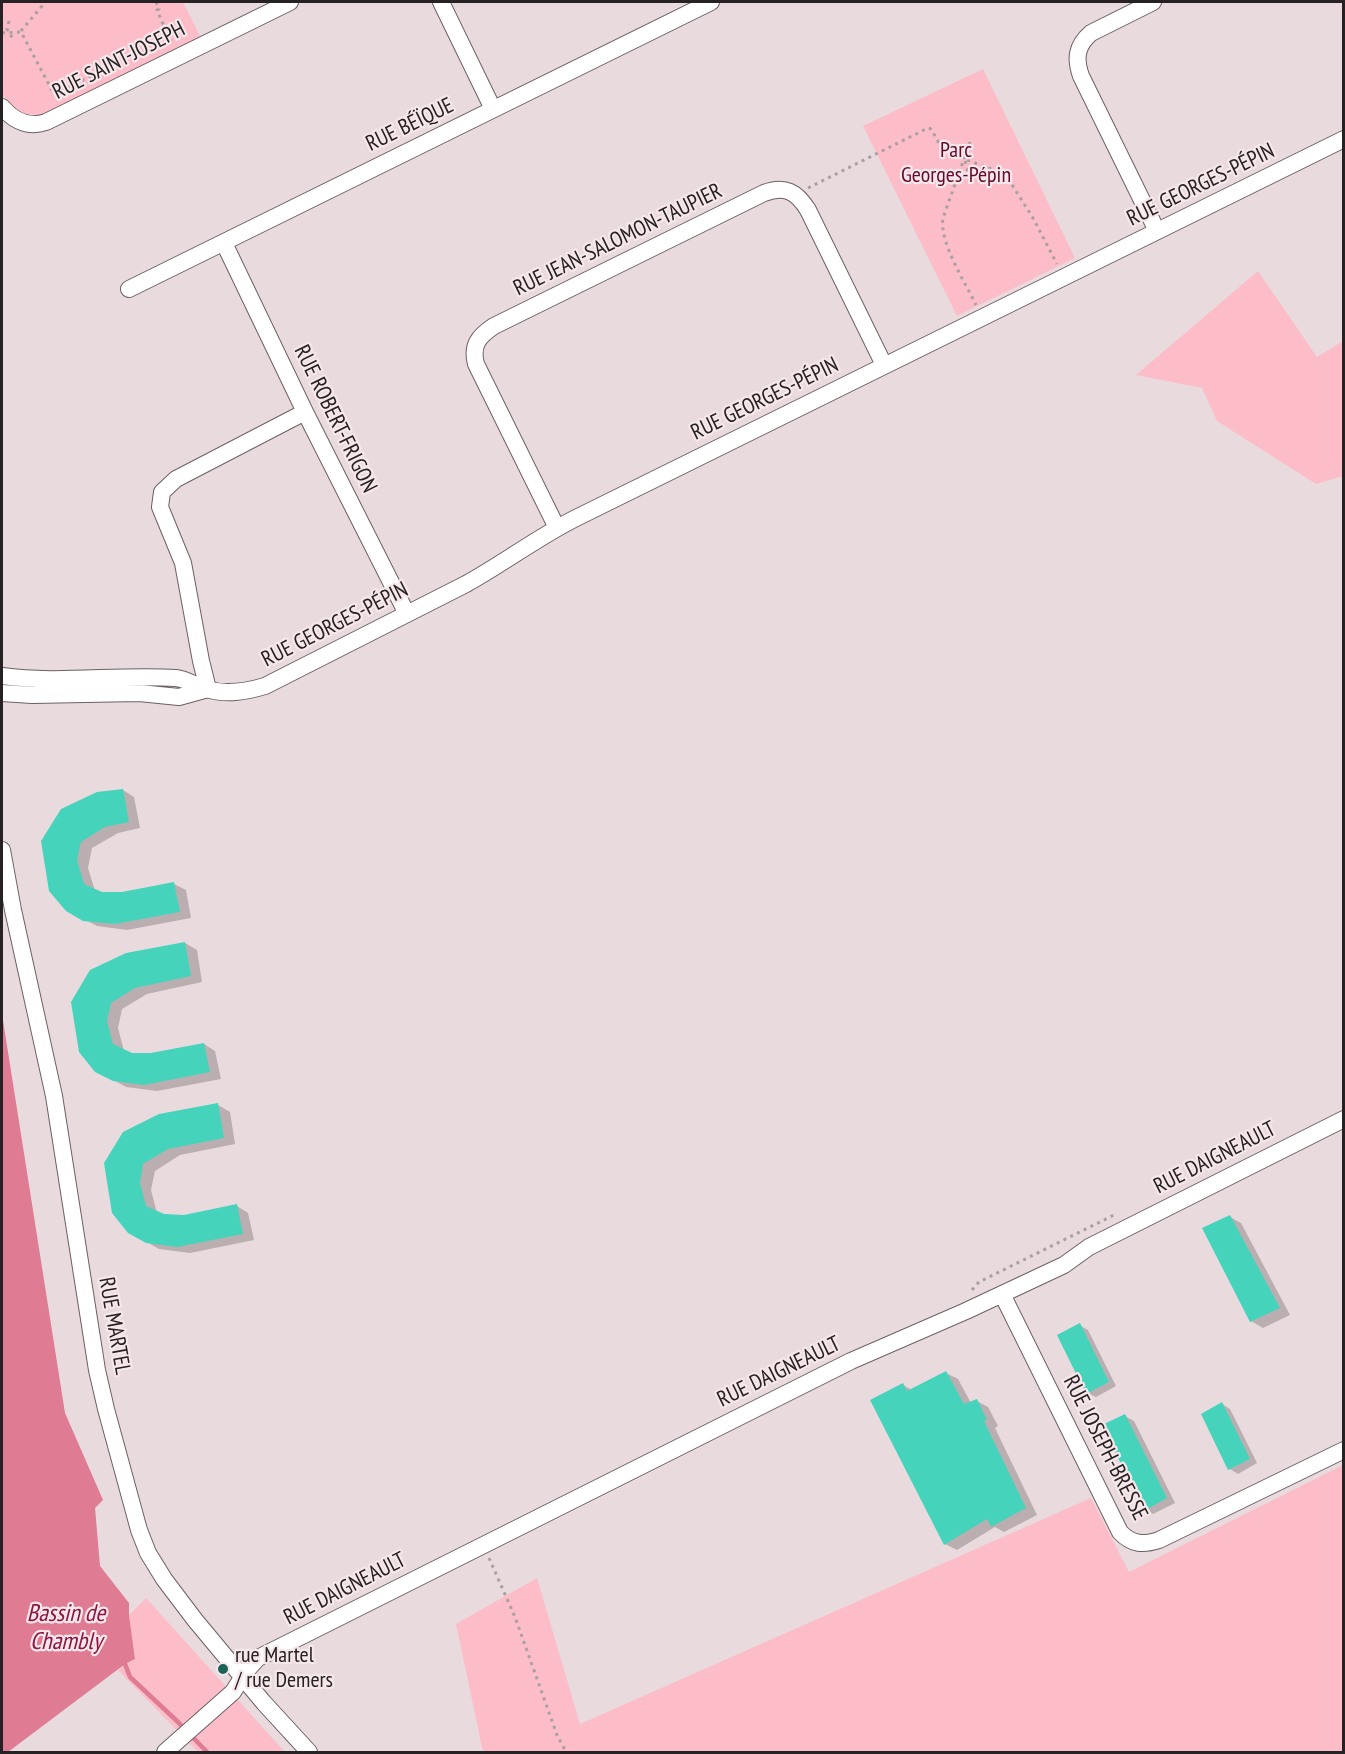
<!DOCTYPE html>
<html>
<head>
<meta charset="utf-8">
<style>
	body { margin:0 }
	#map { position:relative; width:1345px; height:1754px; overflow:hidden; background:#e9dadd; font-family:"PT Sans Narrow",sans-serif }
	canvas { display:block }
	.frame { position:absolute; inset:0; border:3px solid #262122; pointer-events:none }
</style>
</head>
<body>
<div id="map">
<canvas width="1345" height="1754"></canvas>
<div class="frame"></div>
</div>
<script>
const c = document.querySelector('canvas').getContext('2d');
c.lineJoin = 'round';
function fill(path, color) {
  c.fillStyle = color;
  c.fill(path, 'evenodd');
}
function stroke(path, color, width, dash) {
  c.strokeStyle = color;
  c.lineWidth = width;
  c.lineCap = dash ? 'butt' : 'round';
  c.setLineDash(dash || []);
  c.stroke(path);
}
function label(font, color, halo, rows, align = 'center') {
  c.font = font + ' "PT Sans Narrow",sans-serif';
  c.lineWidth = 4.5;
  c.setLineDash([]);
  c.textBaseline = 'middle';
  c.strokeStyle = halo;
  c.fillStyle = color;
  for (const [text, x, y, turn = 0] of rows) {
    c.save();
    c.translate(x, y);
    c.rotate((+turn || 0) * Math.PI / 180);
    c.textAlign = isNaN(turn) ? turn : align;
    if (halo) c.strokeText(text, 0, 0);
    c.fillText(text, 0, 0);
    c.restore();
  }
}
fill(new Path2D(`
	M2,2H183L200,36L48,112L39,115L24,114L12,106L2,94Z
	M983,69L1075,258L957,316L863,126Z
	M1258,271L1317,357L1343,341V476L1316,484L1217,421L1202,388L1136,375Z
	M1343,1465V1752H483L456,1624L537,1578L580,1724L1091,1498L1129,1572Z
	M146,1598L285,1752H198L118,1670L125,1664L135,1659L129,1615Z`), '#fcbdc9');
fill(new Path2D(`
	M2,1014L65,1413L103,1500L95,1508L100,1566L129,1603V1615L135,1659L125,1664L8,1752H2Z`), '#df7b92');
fill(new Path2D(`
	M123,790L134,797L140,828L118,833L92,848L88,868L95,891L102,894H122L174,884L186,890L191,918L127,930L97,926L67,910L43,841Z
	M185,943L197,950L202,982L147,994L122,1009L118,1028L124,1051L131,1054L152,1055L204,1044L215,1051L221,1079L157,1091L126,1087L96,1070L73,1002Z
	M218,1105L230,1112L235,1144L180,1155L155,1171L151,1190L157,1213L164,1216H184L237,1206L248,1213L254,1240L190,1253L159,1249L129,1232L105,1164Z
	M1230,1217L1241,1223L1290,1315L1263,1328L1251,1321Z
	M1079,1325L1088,1330L1116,1386L1096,1397L1087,1393Z
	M946,1373L958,1379L971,1403L977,1401L988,1407L998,1426L995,1428L1037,1515L1004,1532L995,1527L957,1550L945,1544L903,1385L912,1390Z
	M1222,1404L1230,1409L1257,1463L1238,1474L1230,1469L1203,1414Z
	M1125,1416L1134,1421L1175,1503L1153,1514L1145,1509Z`), '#0003');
stroke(new Path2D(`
	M125,1664L130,1677L178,1722L207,1752`), '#df7b92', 4.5);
fill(new Path2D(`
	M123,789L129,822L105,827L81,842L77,860L84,884L102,892H122L174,882L180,912L115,924L83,921L66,911L49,891L41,841L61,809L97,792Z
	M185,942L191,976L135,988L111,1003L107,1021L113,1044L132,1053H151L204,1043L210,1072L144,1085L113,1081L95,1072L79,1052L71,1002L90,970L126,953Z
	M218,1103L224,1138L168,1149L143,1164L140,1183L146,1206L164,1214L184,1215L237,1204L243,1234L177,1247L146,1243L128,1233L112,1213L104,1163L123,1132L159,1114Z
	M1230,1215L1280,1308L1250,1322L1202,1228Z
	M1080,1323L1109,1382L1086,1394L1057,1335Z
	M946,1371L964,1404L977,1399L987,1420L984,1421L1026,1508L991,1527L987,1519L944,1545L870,1400L903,1383L907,1391Z
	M1222,1402L1250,1459L1228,1470L1201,1414Z
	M1125,1414L1167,1498L1144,1511L1102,1425Z`), '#45d3bb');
const minor = new Path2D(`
	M441,2L493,109
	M1153,2L1091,33C1076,46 1075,59 1081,76L1157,231
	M2,107C14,121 28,128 46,122L290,2
	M224,243L305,412L407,614
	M129,289L711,2
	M557,528L476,364C471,345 479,336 494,326L764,193C785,185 797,192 808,210L884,365
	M2,676C59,684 118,674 176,678C186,679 196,686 206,689C226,695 245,692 265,686L466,584C504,563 538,537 576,518L1344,139
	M208,689L201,661L183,563L160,507L162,492L176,479L305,412
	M2,693L32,695L139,693L179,697L208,689
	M2,850L13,910L54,1096L97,1370L106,1409L139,1530L148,1553L164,1579L195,1620L264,1703L309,1752
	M1002,1294L1120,1532C1132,1545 1144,1545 1159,1540L1344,1450
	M165,1752L233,1692L247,1670L258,1658L851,1361L966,1311L1064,1265L1089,1247L1344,1119`);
stroke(minor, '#6d6063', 18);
stroke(new Path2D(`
	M156,2L159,9L157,10L166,31
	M9,21L7,29L13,39
	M21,31L42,6L43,2
	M2,33L21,32L54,94L136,54C146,53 155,47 164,46
	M161,33L166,31L172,44
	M970,142L943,218C939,242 965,282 976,305
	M965,161L968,172
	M808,188L928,128L931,129L940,145L943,147L960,154L964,159L997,171L1009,180L1033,218L1057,264
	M972,1290L979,1282L1114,1215
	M489,1558L515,1617L557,1735L566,1752`), '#ab9fa1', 3, [3, 4.5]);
stroke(minor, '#fff', 16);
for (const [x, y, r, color] of [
	[223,1669,6,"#1c6357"]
]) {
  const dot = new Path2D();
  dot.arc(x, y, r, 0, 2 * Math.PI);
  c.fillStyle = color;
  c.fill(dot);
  stroke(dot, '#f6e7ea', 2);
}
label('22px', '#262122', '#f6e7ea', [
	["RUE SAINT-JOSEPH",119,61,-27],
	["RUE BÉÏQUE",410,125,-26],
	["RUE GEORGES-PÉPIN",1201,185,-26],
	["RUE JEAN-SALOMON-TAUPIER",618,240,-26],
	["RUE GEORGES-PÉPIN",765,399,-26],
	["RUE ROBERT-FRIGON",335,419,64],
	["RUE GEORGES-PÉPIN",335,625,-27],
	["RUE DAIGNEAULT",1215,1158,-27],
	["RUE MARTEL",114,1326,80],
	["RUE DAIGNEAULT",779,1372,-26],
	["RUE JOSEPH-BRESSE",1105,1448,63],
	["RUE DAIGNEAULT",345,1589,-27]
]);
label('22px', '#650a2c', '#f6e7ea', [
	["Parc",956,151],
	["Georges-Pépin",956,176]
]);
label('22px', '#262122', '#f6e7ea', [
	["rue Martel",235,1656],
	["/ rue Demers",235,1681]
], 'left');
label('italic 24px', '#8d1541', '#f6e7ea', [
	["Bassin de",66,1614],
	["Chambly",66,1642]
]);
</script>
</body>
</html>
